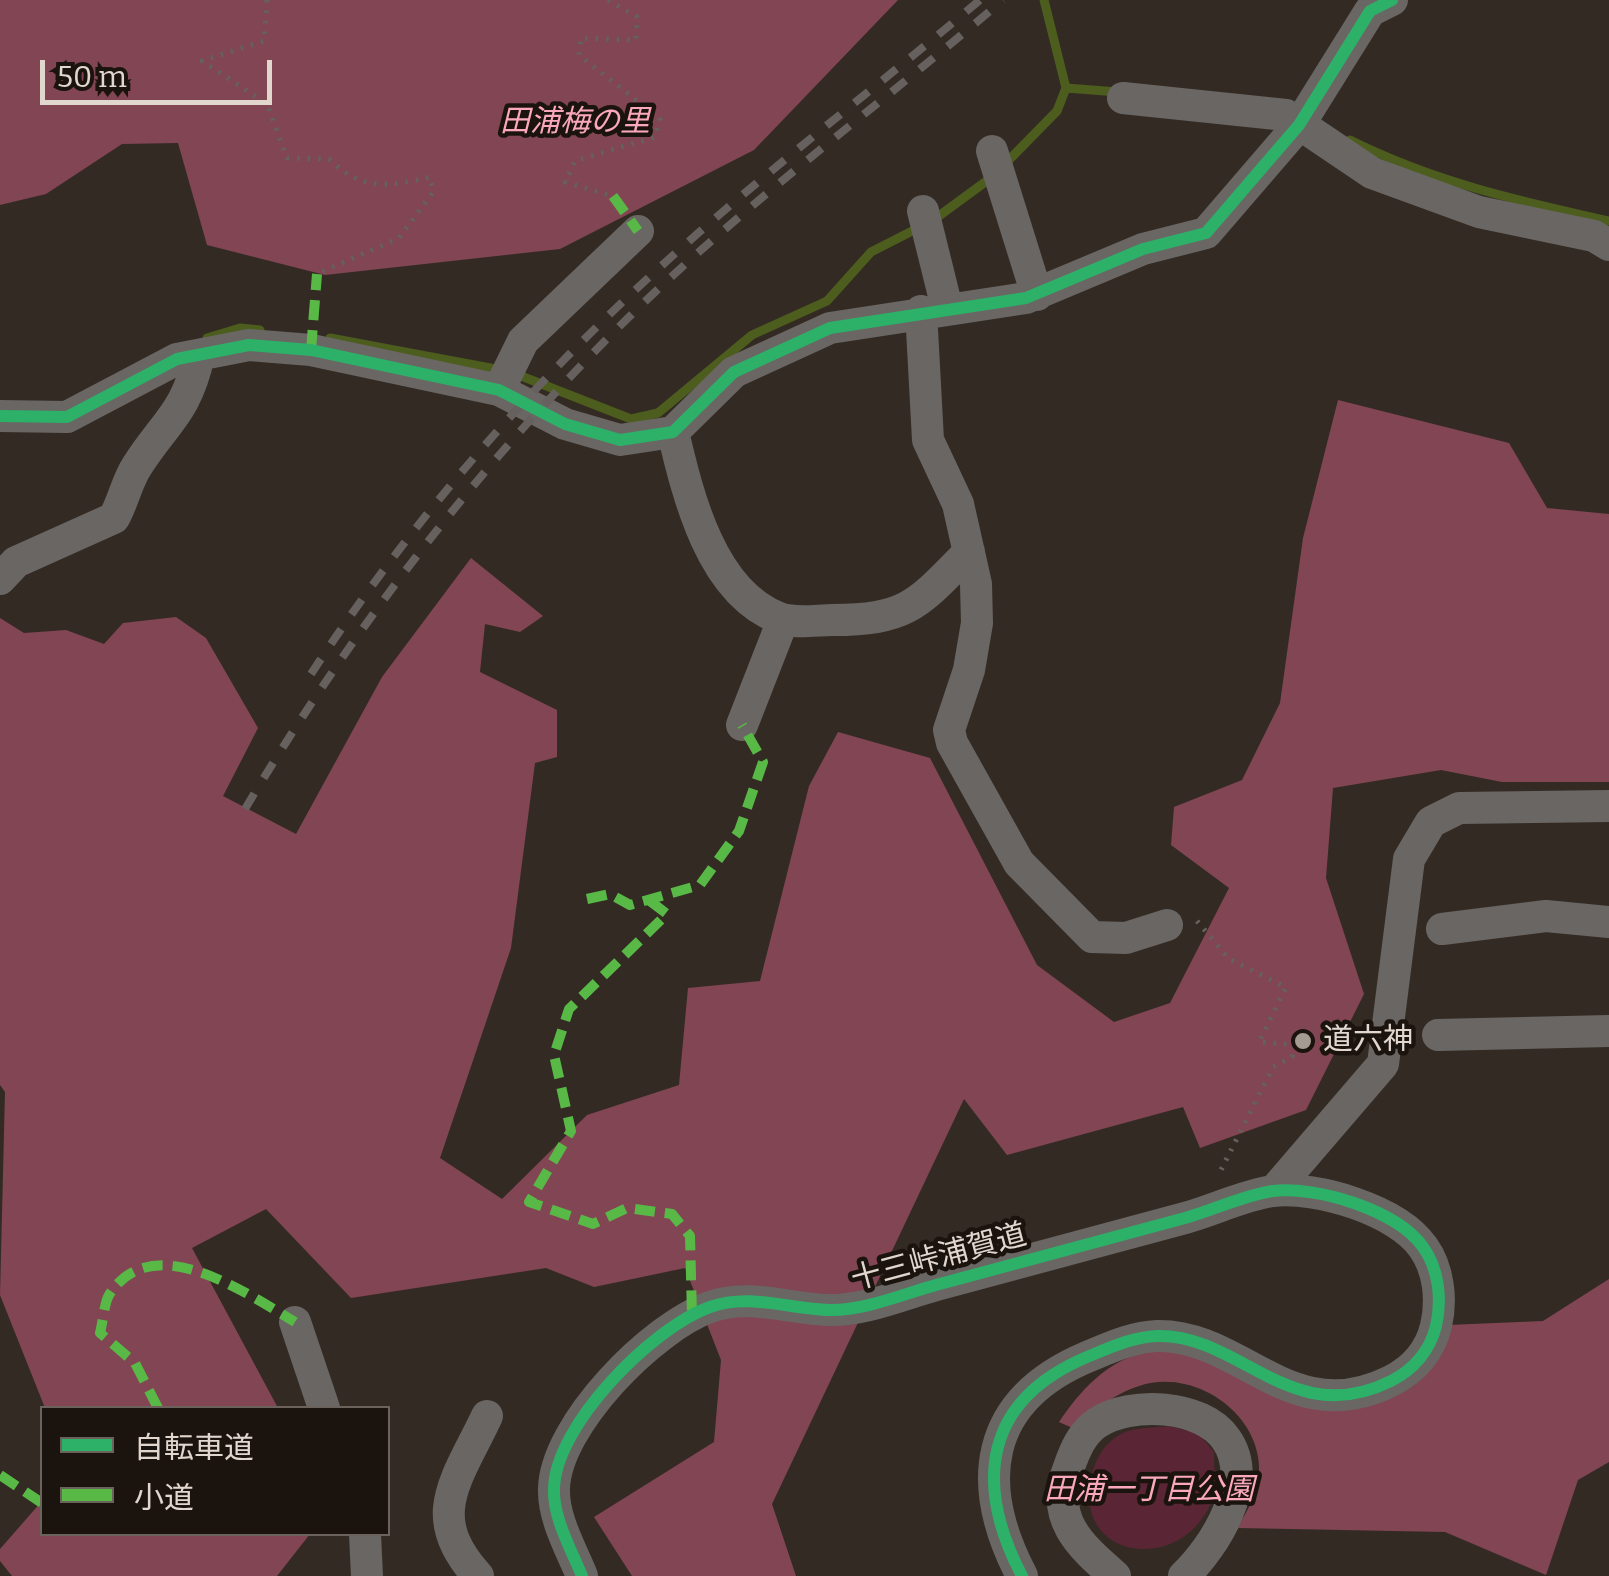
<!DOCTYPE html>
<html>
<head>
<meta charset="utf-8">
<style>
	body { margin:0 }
	#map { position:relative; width:1609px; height:1576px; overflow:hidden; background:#332b23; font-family:Bitter,"Noto Sans JP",serif }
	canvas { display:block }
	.legend { position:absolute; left:40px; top:1406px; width:350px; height:130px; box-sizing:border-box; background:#1b140e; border:2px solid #6a625b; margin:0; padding:12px 18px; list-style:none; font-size:30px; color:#e1d7cf }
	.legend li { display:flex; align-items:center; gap:20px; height:50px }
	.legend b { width:50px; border:2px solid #6a625b }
	.scale { position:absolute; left:40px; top:60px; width:232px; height:45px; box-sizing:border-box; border:5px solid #e1d7cf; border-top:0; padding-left:12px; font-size:30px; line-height:35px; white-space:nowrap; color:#e1d7cf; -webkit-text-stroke:8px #1b140e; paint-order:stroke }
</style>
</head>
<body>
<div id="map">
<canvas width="1609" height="1576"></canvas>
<ul class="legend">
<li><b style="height:12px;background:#2db169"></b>自転車道</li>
<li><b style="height:12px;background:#58b947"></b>小道</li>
</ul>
<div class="scale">50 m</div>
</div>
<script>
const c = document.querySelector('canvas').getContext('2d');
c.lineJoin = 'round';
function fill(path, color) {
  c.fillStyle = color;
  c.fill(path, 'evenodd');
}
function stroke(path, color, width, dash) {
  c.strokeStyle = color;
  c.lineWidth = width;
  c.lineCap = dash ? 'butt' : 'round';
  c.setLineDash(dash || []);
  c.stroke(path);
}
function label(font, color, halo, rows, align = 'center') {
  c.font = font + ' Bitter,"Noto Sans JP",serif';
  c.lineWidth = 9;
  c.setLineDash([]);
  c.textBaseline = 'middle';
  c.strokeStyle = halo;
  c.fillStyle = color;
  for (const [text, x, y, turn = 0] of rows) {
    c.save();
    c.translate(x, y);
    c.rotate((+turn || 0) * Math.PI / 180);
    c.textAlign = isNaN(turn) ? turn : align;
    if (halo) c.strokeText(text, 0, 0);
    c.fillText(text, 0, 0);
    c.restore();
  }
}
fill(new Path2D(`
	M1169,1426L1199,1434L1214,1452C1214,1466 1216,1485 1213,1498C1185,1576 1070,1562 1092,1474C1096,1457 1106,1441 1123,1433C1135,1427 1155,1428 1169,1426Z`), '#5a2534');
fill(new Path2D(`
	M0,0H898L754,150L560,249L325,275L207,245L178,143L122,144L46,194L0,205Z
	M1338,400L1509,443L1547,508L1609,514V782H1502L1441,770L1333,788L1326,878L1364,994L1306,1110L1200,1148L1183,1107L1007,1155L964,1099L772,1504L796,1576H632L594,1517L714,1442L721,1360L685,1268L594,1287L546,1268L351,1298L266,1209L192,1248L278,1408H45L0,1295L5,1092L0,1085V618L24,633L66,630L104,644L123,623L176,617L206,638L258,728L223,796L296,834L382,677L471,558L543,616L520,632L485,624L480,672L557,710V757L535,763L511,948L440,1158L502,1199L587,1115L679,1085L688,988L760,981L809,786L838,732L930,758L1037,965L1114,1022L1170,1003L1229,888L1171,845L1174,807L1242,780L1280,703L1303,538Z
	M1609,1279V1462L1578,1480L1546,1575L1445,1532L1238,1528C1243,1517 1251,1505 1255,1494C1278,1427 1202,1365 1139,1386C1112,1395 1096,1409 1077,1430L1059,1422C1080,1391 1107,1360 1147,1352C1220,1337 1290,1397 1361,1406C1369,1407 1381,1401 1390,1398C1426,1385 1439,1361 1448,1325L1543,1321Z
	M42,1501V1534H310L277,1576H12L0,1561V1549Z`), '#824554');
stroke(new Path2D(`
	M1044,0L1066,88L1118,92
	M1350,140C1434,182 1519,201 1609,221
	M1003,166L1057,111L1066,88
	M932,221L992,177
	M207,338L240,328L260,330
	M330,338L501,370
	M516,374L631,419L658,413L752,335L827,301L871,252L918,228`), '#4c5d1d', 9);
stroke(new Path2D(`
	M267,0L264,41L202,61L267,104L287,158L329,159C362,191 387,187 430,177L433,192L399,238L317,274
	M608,0L637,17L636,40L581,38L579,55L660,119L655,137L575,161L565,182L613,196
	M1197,921L1229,959L1286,987L1259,1042L1295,1045L1292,1057L1273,1067L1221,1170`), '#65615e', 5, [2.5, 8]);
stroke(new Path2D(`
	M1123,98L1286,115L1372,173L1479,212L1594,236L1609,245
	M992,151L1037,295
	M923,211L947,308
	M921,311L928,440L958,504L976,584L977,623L969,670L949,730L952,743L1019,863L1092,937L1126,938L1167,925
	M499,390L523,341L638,231
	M0,416L67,417L177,359L249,345L311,350L499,390L565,424L620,440L673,432L734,372L830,328L1026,298L1143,249L1206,233L1299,125L1370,11L1392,0
	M673,432C688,496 711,592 779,618C794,624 817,620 833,620C908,620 918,604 969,552
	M0,579L16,562L114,518C123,502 127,481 137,466C165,422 187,412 199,355
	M742,725L783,620
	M1442,929L1546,916L1609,922
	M1438,1035L1609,1031
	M1274,1191L1383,1064L1409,859L1431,822L1459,808L1609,806
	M295,1322L324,1408
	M365,1534L367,1576
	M478,1576C423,1516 457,1480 487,1416
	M582,1576C571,1549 553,1518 554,1489C555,1425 653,1327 710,1307C749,1293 790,1309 829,1310C864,1311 903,1294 936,1285C1019,1262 1102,1240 1185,1218C1214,1210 1244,1195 1273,1191C1317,1186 1397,1210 1423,1247C1439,1269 1442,1300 1436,1326C1430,1351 1413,1370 1391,1381C1291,1431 1241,1334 1157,1336C1132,1337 1109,1348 1087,1357C983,1401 974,1484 1022,1576
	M1115,1576C1079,1545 1049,1518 1069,1467C1075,1450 1082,1433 1097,1423C1130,1401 1202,1404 1226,1439C1256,1482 1215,1546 1184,1576`), '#6a6664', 32);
stroke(new Path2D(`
	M311,674C416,513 544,369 688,242C783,158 884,81 980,0
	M245,809C354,626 480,463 632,314C748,201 880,105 1003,0`), '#66615e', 8, [18, 18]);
stroke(new Path2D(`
	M613,196L638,231
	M311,350L317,274
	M587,899L610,894L630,905L700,885L739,831L763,762L742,725
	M650,901L667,914L569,1009L554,1055L571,1131L529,1202L593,1224L627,1208L672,1214L690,1236L692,1316
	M158,1408L135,1363L100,1333C103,1322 104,1304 109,1295C152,1227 246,1293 295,1322
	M0,1475L42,1503`), '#58b947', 10, [20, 10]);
stroke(new Path2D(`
	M0,416L67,417L177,359L249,345L311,350L499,390L565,424L620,440L673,432L734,372L830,328L1026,298L1143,249L1206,233L1299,125L1370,11L1392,0
	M582,1576C571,1549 553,1518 554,1489C555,1425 653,1327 710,1307C749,1293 790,1309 829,1310C864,1311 903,1294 936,1285C1019,1262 1102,1240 1185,1218C1214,1210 1244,1195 1273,1191C1317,1186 1397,1210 1423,1247C1439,1269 1442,1300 1436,1326C1430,1351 1413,1370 1391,1381C1291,1431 1241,1334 1157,1336C1132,1337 1109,1348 1087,1357C983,1401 974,1484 1022,1576`), '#2db169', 12);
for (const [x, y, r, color] of [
	[1303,1041,10,"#a49b93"]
]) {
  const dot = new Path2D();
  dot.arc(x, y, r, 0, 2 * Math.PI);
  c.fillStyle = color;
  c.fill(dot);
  stroke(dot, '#1b140e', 4);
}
label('italic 30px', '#fba8bc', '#1b140e', [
	["田浦梅の里",575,123],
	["田浦一丁目公園",1149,1491]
]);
label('30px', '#e1d7cf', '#1b140e', [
	["道六神",1323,1041]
], 'left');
label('30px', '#e1d7cf', '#1b140e', [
	["十三峠浦賀道",939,1258,-15]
]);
</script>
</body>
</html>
